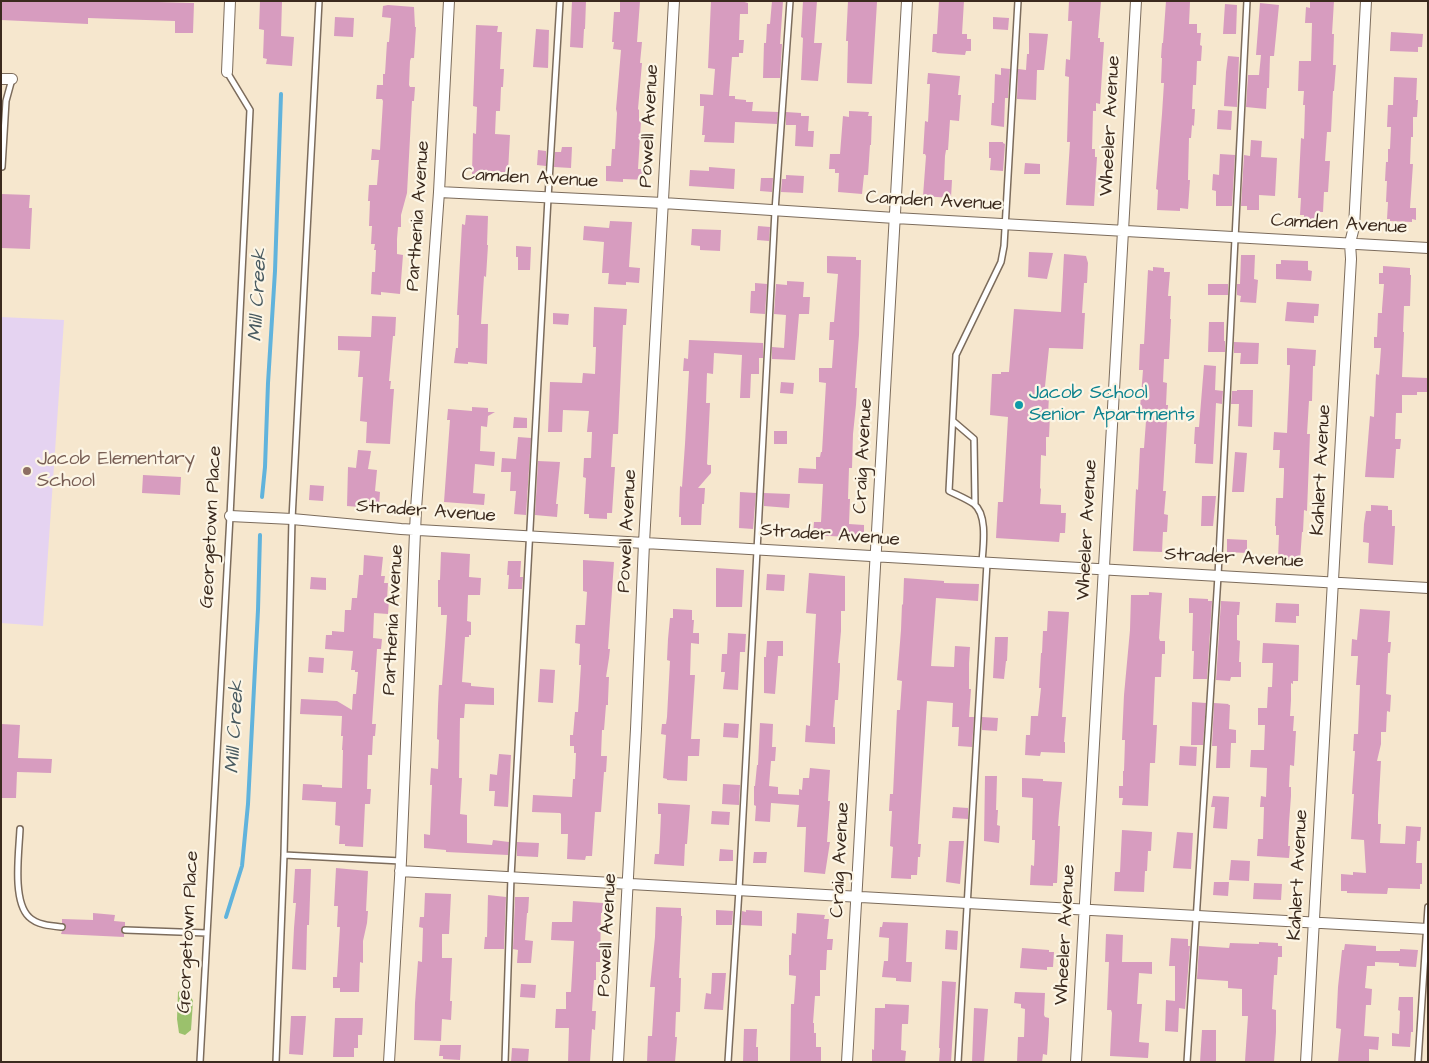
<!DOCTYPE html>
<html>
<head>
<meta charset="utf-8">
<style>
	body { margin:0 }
	#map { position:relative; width:1429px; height:1063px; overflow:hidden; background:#f6e7ce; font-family:"Architects Daughter",sans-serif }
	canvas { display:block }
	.frame { position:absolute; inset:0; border:2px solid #3b2a1e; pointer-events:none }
</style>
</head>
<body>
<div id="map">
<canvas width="1429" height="1063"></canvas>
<div class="frame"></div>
</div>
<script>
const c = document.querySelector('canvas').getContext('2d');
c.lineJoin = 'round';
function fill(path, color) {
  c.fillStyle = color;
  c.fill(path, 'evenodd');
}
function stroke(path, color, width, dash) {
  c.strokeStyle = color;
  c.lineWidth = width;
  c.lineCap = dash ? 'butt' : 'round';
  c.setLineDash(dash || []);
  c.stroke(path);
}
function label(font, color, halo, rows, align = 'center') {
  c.font = font + ' "Architects Daughter",sans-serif';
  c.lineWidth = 4.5;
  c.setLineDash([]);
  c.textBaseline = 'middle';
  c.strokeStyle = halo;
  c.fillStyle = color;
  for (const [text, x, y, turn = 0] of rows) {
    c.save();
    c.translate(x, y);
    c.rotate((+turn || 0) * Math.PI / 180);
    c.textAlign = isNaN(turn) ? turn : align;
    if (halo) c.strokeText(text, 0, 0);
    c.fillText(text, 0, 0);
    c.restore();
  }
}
fill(new Path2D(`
	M1,317L64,320L43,626L1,623Z`), '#e5d3f1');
fill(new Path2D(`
	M181,990L189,993L193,1001L191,1030L185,1035L179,1033L177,1019L178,992Z`), '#9bc16c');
stroke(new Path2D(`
	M262,497L265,467L268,383L275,271L281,94
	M226,917L242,866L248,804L258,610L260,535`), '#60b3dc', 4);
fill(new Path2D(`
	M1,1H122L194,3L193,33H175V21L88,18V24L1,20Z
	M260,1H282L281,36L294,37L292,66L266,64L267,59L263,58L264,30L259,29Z
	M572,1H586L585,29H584L583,48L570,47Z
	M620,1H640L637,42H642L640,63H642L638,109L639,110V121H641L638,169H646V180L623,179V182L606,181V166H611L612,149H615L617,113L616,109L617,98L621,50L613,49L614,42H612L614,12H620Z
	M711,1H741L748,3V14H740L739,40H744L743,53H739V57H732L729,96H735V99L746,100V102H753L752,111L778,112L777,124L735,122L734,143L704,142L705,135H702L704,106H700V94L713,95L715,69L708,68Z
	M772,1H783L780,44H782L780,78H763L764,43H766L767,24H770Z
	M803,1H817L814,43H822L818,81L801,80L803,38L801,37Z
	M848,1L877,2L872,84L847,83L848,41H846Z
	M939,1H964L962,34H967V39H971V51H966L965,55L936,53L937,52H932L933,34H937Z
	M1069,1H1101L1098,38H1100V42H1104L1100,104L1096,103V111H1093L1092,149H1095V157H1097L1094,206L1066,205L1070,142H1067L1069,77L1065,76L1066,59L1070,60L1072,21H1068Z
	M1166,1L1190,2L1189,24H1197V33H1201L1200,45L1202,46L1201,61H1197L1196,85H1193L1192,109H1195L1194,126L1192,125L1191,138H1189L1188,180H1190L1188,209L1180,208V211L1157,210L1158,190L1156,189L1162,114L1164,83H1161L1162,58H1161L1162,43H1163Z
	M1310,1H1334L1332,34H1334L1333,65H1336L1334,91H1333L1331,132H1327L1325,161H1330L1328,192H1324L1323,212H1320V219H1304V215H1300L1301,198H1298L1301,138L1304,139L1305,105H1303L1304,91H1298L1299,61H1311L1312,23H1305L1306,7L1310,8Z
	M1260,3L1279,5L1274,56H1270L1269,88H1267L1266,109L1246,107L1248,75H1259L1261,55H1256Z
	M1225,4L1237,5L1236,34H1223Z
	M388,5L414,7L415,27H416L414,58H411L410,61L409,85L410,87H415L414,101H412L407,193L401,215V227H398L397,239V254L403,255L400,294L381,292V295L371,294L372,272H375L376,250H374L375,244H371L372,226H369L370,201H368L369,185H377L379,160H371L372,149L380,150L383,101L382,99H376L377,85H383V74H385L387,42H389L391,18L382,17L383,6Z
	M335,17L354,18L353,37L334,36Z
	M993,17L1009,18L1008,30L993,29Z
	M476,25L498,26L497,32H502L500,69H504L503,87H501L500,111H496L495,134L510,135L508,172H483L482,175L472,174L473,133L476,134L477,107L473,106Z
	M536,29L549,30L548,68L533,67Z
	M1391,32L1423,34L1422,47H1418V52L1390,51Z
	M1029,33L1048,34L1044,70H1037L1036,100L1017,99L1018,69L1026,70L1027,54H1029Z
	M1228,56L1239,57L1237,107L1224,106L1226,72Z
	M1001,68L1010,69L1008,98H1005L1004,127L991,125L992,103H994L995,74L1001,75Z
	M928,73L960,76L958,95H961L959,121L950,120L948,150H946L945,156L944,180H952L951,198L923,196L926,156L925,154H923L925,121L928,122L930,84H927Z
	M1394,77L1417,78L1416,100H1418L1417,117H1413V137H1411L1410,164H1413L1410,208H1416V220L1412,219V222L1390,221V219H1387L1388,202H1386L1387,181H1385L1386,162H1388V149H1390L1391,127H1387L1388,105H1393Z
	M1218,110L1232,111L1231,130L1217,129Z
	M849,111L869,112L868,116H872L871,145H870L868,175H864L862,194L838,192L839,173H835V169H829L830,154H840L843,116L849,117Z
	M786,112L801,113V116H809L808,131H814L813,147L795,146L796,125H786Z
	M1251,140L1262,141L1261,157L1277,158L1275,196L1259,195V210H1247V206H1241L1244,155L1250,156Z
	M989,142H1003V143L1005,144L1003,171L990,170L991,158H989Z
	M562,147H572L571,168L554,167L555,152H561Z
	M538,150L546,151V166L537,165Z
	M1220,154L1235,155L1232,206H1216V191L1212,190L1213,174L1219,175Z
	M1025,163L1040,164V174H1024Z
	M709,167L735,169L734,189L689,186L690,170L709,171Z
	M786,175L804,176L803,193L781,192L782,179H786Z
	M761,178H773L772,192L760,191Z
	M1,194L30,195L29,208H32L30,249L2,248Z
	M466,215L488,216L487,245H488L486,277L484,276L481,324H488L487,364L468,362V364L454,363L456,348H458L459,315H457L462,224L465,225Z
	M610,221L632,222L629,267L640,268L639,283L626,282V285L608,284L609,273H602L604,242L583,240L584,226L609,228Z
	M758,226L770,227L769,241L757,240Z
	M692,229L721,230L720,251L700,250V246L691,245Z
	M516,246L531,247L530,270H518V257H516Z
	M1029,252L1053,253L1047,279L1028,277Z
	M1064,254L1086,256L1088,263L1087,283H1084L1082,313H1085L1083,349L1049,348L1044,396H1049L1048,415L1050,416L1049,437H1046V456L1041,455L1040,488L1041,489L1040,504L1061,505V513H1066L1065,533H1060L1059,542L996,538L998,502H1003L1008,417L990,415L992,374H1001V372H1009L1014,309L1061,312Z
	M1241,255H1255L1254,279L1258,280L1256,303L1240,302L1241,296L1237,295V284H1240Z
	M827,256L856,257V260H861L859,335L855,388H857L856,405L853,434L852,468H849L848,499H850L849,524L864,525V538L813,535L814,522H821L823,484L798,483L799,468L816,469V457H820L821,452H822L826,383L819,382V368H832L834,340H829L830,322H834L838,274L827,273Z
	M1281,260L1308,261V270L1312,271L1311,281L1276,279V264H1281Z
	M1383,266L1410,268V275H1411L1410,306H1404L1403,332H1404L1402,377L1428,378V392H1417V395H1402V413H1396L1395,439H1401L1400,449H1396L1394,478L1365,477L1370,416L1374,417L1376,374L1379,375L1381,348H1374V337H1377L1378,313H1382V309L1384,284H1379V273H1383Z
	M1153,267L1164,268V272H1170L1168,296H1171L1170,319H1171L1169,359H1164L1163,382L1167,383L1166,405H1168L1163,491H1166L1164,514L1168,515L1167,532H1163L1162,552L1133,551L1136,489L1138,490L1140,448H1144L1146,421H1139L1143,370H1139L1140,344H1144L1148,270L1153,271Z
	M787,281L804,282L803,297H810L809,314H799L795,360L772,359V347L784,348L786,315L774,314L776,284L787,285Z
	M755,283L767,284L765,314L750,313L751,291H755Z
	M1208,284H1228V295H1208Z
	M1287,302L1319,304L1318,316H1314V323L1285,321Z
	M594,307L627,309L626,325H623L618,434H613L611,467H615L612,513H607V519L589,518V514H584L586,478L583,477L584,458H591L592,432H587L589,411L563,410L562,432H548L550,382L582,383L583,373L595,374L596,347H593Z
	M553,313L569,314L568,325L553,324Z
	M372,316L396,317L395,336H393L389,381H391L390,389H394L390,444L366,443L367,422L360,421L363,377H358L360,351L338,350V336L371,337Z
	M1209,322H1224V341H1225V352H1208Z
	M689,340L763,343V358H759V374H751L750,398H740L742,355L714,353L713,374L707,373L706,403H710L707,464L708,465H711V473L698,488H705L704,504H702L701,525H681V517H679L680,486L682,487L685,444L689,371H683L684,358L688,359Z
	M1234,342L1259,343L1258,364H1240L1241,353H1234Z
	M1287,348L1316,350L1315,366H1313L1312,401H1309L1307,434H1310L1307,511L1304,510L1303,532H1302L1300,561L1278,559L1279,535H1276V526H1275L1276,498H1283L1284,473V468H1279L1280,450H1273L1274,432L1287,433L1290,365H1287Z
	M1204,365L1216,366L1215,390L1223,391L1222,404L1216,403L1213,464L1195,463L1196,444H1194L1195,427H1199Z
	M781,382L794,383L793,394L780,393Z
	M1237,390H1253L1252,427L1238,426L1239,404H1231L1232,391H1237Z
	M472,407L488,408V412H495L488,416L487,427L481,426L480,451L495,452L494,466L475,464L473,493L485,494L484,505L444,502L450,420H447L448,409L472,411Z
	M514,417L527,418V428H513Z
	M774,431H787V444H774Z
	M518,437L531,438L526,515L514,514L516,491H510L511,472H501L502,458L516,459Z
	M358,450L371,451L368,469L377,470L375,491L380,492L379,506L361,505L360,507L347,506L348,467L356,468Z
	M1235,452L1247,453L1244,492H1232Z
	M538,461L560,462L556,504H558L557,517L535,515Z
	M143,475L181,477L180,495L142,493Z
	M310,485L324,486L323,501L309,500Z
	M740,492L756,493L753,529L739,528Z
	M764,493L790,494L789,508L764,506Z
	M1202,496H1216L1213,526H1201Z
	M1371,505L1388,506V510H1392V526H1395L1393,565L1368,563L1369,543L1363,542L1364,524L1366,511H1371Z
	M1227,539L1247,540V553L1227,552Z
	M441,552L470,554L469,577L481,578L480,595H468L467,621L471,622V635H469V637H465L462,682L471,683V686L494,688V705L465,704L464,718H460L459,778H462L460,814L467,815V843L492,845L493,840L509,842L508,855L446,852V850L424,848V834L430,835L432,785H430L431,768L438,769L439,740L437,739L438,706L439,685H442L445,646L447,615H441V607H438V580H440Z
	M364,555L383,557L381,576H385L384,583H388L387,600H389L388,614L374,613L373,638L382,639L381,649H377L372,724H376L375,736H373L372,755H368L367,789H371L370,804H365L363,847L345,846V844H339L340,826L335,825L336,802L302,800L303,784L322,785V787L342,788L343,750H342L343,736H341L342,716L300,714L301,699L337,701L352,710L353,694H356L358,672H355V670H351L353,651L325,649L326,635H332V631L344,632L345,610H351L352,598H357L359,575H363Z
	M583,560L614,562L608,649H610L609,658L606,677H609L608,700V705H606L604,730H602L601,756H607L606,772H604L601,812H595L592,856H586L585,860L567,859L568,834H561V814L560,813L532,812L533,795L572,797L573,779H575L576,753H574V746H570V735H573L575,712H578L581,665H579L580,644L575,643L576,625H585L587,592L583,591Z
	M508,561H521L520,577H523L522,589H508L509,575H507Z
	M716,568L744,570L742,607H716Z
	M809,573L845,576V611H841V631L838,663H840V670L838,700H835L833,727H835V744L805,742L806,725L810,726L816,614L806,613Z
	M767,574L785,575L784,591L766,590Z
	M311,577L326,578V590L310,589Z
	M904,578L944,581V583L979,584L978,601L936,598L931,666L954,667L955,646L970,647L969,663V689H971L969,717H974L972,747L958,746L959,727H952L953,703L927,701L918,844H921L920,857H918L917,875H911V879L891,878L893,847L890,846L892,811H889L890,794H893L897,710H900L902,681L897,680L901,630L902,604L903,605Z
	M1149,592L1162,593L1159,638L1160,641H1165V654H1162L1161,677H1155L1153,725H1157L1155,763H1150L1148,806L1122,805L1123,798H1119V786H1123V771H1124L1125,740H1122L1124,695L1130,630L1131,595H1149Z
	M1189,598L1208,599V601H1212L1207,679H1193L1194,651H1192L1193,613H1189Z
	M1221,601L1240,602L1239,615H1237V640L1240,641L1239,662H1241V677H1231L1230,681L1216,680Z
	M1276,603L1299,604V616H1296V623L1275,622Z
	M673,609L692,610V620H694L693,633H699V644L691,643L690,675H695L691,739H700L699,756H688L687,781L667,780V779L663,778L666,735L661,734L662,724H666L667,717L670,661L667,660L668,639L670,618H673Z
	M1360,609L1390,611L1388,642H1391L1390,653H1388L1386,694L1391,695L1390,712L1387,711L1386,732H1381V744L1377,761H1381L1378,814V824H1381L1380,843L1405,844L1406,826L1421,827L1420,841H1417L1416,863H1422V884H1420V889L1388,888L1387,894L1347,893V891H1341V874L1353,875V872L1366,873L1364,840L1351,839L1354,794H1352L1355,751H1353L1354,734H1358L1360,685H1356L1358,656H1351L1352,639L1357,640Z
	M1048,611L1069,612L1062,717H1066L1064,742H1065V753L1041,752L1040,756L1025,755L1026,735H1030L1031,716H1038L1041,688H1039L1041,653H1042L1043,631H1047Z
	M728,633L746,634L745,652H740L738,690L723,689L725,672H721L722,654H727Z
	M995,637H1008L1007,661H1006L1004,679L993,678Z
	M767,641H783V656H778L775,694L764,693V657H766Z
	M1263,643L1299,645L1298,681H1293V684L1291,683V700L1290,716H1294L1293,731H1296L1294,766L1290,765L1289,787H1291V796L1289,823L1288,846H1290L1289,858L1257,856L1258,839H1263L1264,807H1260L1261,796L1266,797L1267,768L1250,767L1251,750H1264L1265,725H1258V708H1267L1268,687H1272L1273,663H1262Z
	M309,657L324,658L323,673L308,672Z
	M540,669L555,670L553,703L538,702Z
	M1192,702L1206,703L1203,745H1191Z
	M1214,703L1229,704L1228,705H1230L1229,729L1236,730V743H1231L1230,768H1216L1217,746H1212Z
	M982,717L998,718L997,731L982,730Z
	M724,723L739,724L738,738L723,737Z
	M760,723L773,724L772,747H776L775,761H771L769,786L778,787V794L799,795V789L802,790L803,778H809L810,768L830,770L828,801H830L827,842H830L825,874L804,872L806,827H797L799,805L771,803L770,822L755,821L756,806L754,805V786H755L757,765H758Z
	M1,724L20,725L18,758L52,759L51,773L17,772L16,798H1Z
	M1180,746L1197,747L1196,766L1179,765Z
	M499,754L511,755L508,807L494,806L495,791H489L490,774L497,775Z
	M985,776H997L996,810H998L997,825L1000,826L999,843L984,841Z
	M1022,778L1043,779V781L1062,782L1059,813L1058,826H1060L1057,883H1053V886L1030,885L1031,865L1034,866L1035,840H1032L1033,798L1022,797Z
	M723,784L740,785L739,805L722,804Z
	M1213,796L1229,797L1227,829L1213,828L1215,807H1211Z
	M658,803L690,805L687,844H685L684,866L654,864L655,854H659L660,837L661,814H658Z
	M953,807L968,808V819L952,818Z
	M712,811L730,812L729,825L711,824Z
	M1122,830L1152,832L1151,851H1148L1147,871H1145L1144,892L1114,891L1115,872H1120Z
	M1177,832L1193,833L1191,869L1173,868Z
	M949,841H964L960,884L946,882Z
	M517,842L539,843L538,857L517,856Z
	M720,849L733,850V861H719Z
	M754,852H767L766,863H753Z
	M1231,860L1250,861L1249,881L1229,880Z
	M336,868L368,871L366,911H368L367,923L363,941V963L360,962L359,992H340V988H333V977H337L340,927H337L338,906H334Z
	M295,869H311L309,925H307L306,970L292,969L294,928L296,903H293Z
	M1214,882H1229L1228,896L1213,895Z
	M1254,883L1282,884L1281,900L1253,899Z
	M425,893L451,894L449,934H442V958H452L450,1001H452L451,1020L442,1019L441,1041L414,1040L415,1003L418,961L422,962L423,928L419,927L420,917H424Z
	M488,895L506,897L504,949H484L485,937H487Z
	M515,897H529L528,913H527L525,940L533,941L531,963H517L518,950L513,949Z
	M573,901L603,903L602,913H601L600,962H596V980H594L592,1011H596L595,1030L592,1029L590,1062H568L569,1028H555L556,1009H566V992H571L574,941L551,940L552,922H572Z
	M656,907L681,908V916H682L679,978H681L680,1012H676L675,1037H677L675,1062H647L648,1036H652L655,987H650L655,937Z
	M716,910L733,911L732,925H716Z
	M746,910L762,911V926L741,925L742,911L746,912Z
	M93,913L115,915L114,921L125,922V926L121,929V932L124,934V937L61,934L62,931L65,930L66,927L65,924L62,923V919L93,920Z
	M797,913L825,915L824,919H829L827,939H833L832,950H827L826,970H820V996H815L813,1023H814V1033H816V1047H821V1062H790L791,1004H794L796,976L789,975V955H791L792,933L796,934Z
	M883,922L908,923L906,962H912L911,982L896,981V978L882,977L884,961H888L889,938L879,937L880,927H882Z
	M946,930L958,931L957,950L945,949Z
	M1106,934L1123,935L1122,962H1152V974L1139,973L1137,1004H1142L1139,1042L1149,1043L1148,1058L1110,1056L1112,1013L1111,1010H1107L1109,962H1105Z
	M1171,938L1188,939V946H1190L1185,1009L1179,1008L1178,1032L1165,1031L1166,1000L1175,1001V966H1169Z
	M1259,942L1278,943V946H1282V957H1278L1277,975H1274L1272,1009L1276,1010V1032L1274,1062H1249V1061H1245L1248,1016H1242V989L1228,988V981L1197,979L1199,946L1229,948L1230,943L1259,944Z
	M1345,944L1376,946V951H1400V949L1418,950L1416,967L1399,966V963L1375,962V966H1367L1365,988L1372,989L1371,1005H1366L1364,1036L1379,1037L1378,1050L1369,1049V1062H1338L1341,1029L1336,1028L1338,987L1342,950H1344Z
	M1022,948L1049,950V952H1054L1053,967H1047V970L1020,968Z
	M712,973H726L723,1010L704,1009L706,993L711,994Z
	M942,981L956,982L951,1062H939L940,1048H939Z
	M521,984L536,985L535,998L520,997Z
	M1015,992L1045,993L1044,1015L1045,1017L1049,1018V1024L1047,1055L1043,1054L1042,1062H1017L1018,1037H1024L1025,1009L1021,1008V1004L1014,1003Z
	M1399,997H1413V1032H1411L1410,1047L1392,1046V1033L1399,1034L1400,1011L1398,1010Z
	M885,1004L909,1005L908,1024H902L901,1050L906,1051L905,1062H872V1049L874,1050L875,1008H885Z
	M974,1008L988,1009L984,1062H972Z
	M291,1016H306L303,1055L289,1054Z
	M335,1018H363L362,1035H358V1048H354V1057H333Z
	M744,1029H757L756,1047H758V1062H743Z
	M1202,1030H1216V1062H1200Z
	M440,1045H461L460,1060L443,1059V1056H439Z
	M512,1048L529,1049L528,1062H511Z`), '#d79cbf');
const service = new Path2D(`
	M319,1L292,519L284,855L401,861
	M2,167L6,101L12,79
	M953,421L974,439L975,505
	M982,562C983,547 988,515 974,504C967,499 957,495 949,491L956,355L1001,262L1004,246L1018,1
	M20,829C19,852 12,901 29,917C37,925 51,926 62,927
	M125,930L207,933
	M200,1062L230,516L250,110L227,72
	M276,1062L284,855
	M505,1062L511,877L548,198L560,1
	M728,1062L739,890L775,211L790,1
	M958,1062L987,563
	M1187,1062L1218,576L1247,1
	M1418,1062L1428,907`);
const minor = new Path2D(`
	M227,72L230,1
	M1,79H12
	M439,192L663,203L895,218L1428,248
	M230,516L292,519L401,529L1428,588
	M400,871L1428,929
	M389,1062L401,861L416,509L439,192L449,1
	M618,1062L636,729L644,543L674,1
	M847,1062L907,1
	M1076,1062L1136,1
	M1306,1062L1351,259L1350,243L1354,227L1366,1`);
stroke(service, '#7c6c5c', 8);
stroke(minor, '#7c6c5c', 12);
stroke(service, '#fff', 5);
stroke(minor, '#fff', 10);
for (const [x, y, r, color] of [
	[1019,405,5,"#0f9aa8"],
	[27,471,5,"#8d6e63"]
]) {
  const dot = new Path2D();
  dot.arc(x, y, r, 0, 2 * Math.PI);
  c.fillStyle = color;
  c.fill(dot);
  stroke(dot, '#fcf5e5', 2);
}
label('19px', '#3b2a1e', '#fcf5e5', [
	["Powell Avenue",650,126,-87],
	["Wheeler Avenue",1111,126,-87],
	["Camden Avenue",530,179,3],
	["Camden Avenue",934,202,3],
	["Parthenia Avenue",419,216,-86],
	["Camden Avenue",1339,225,3],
	["Craig Avenue",864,456,-87],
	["Kahlert Avenue",1322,470,-87],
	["Strader Avenue",426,512,4],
	["Georgetown Place",212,527,-87],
	["Wheeler Avenue",1088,530,-87],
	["Powell Avenue",628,531,-87],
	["Strader Avenue",830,536,4],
	["Strader Avenue",1234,559,3],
	["Parthenia Avenue",394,620,-87],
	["Craig Avenue",841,860,-87],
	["Kahlert Avenue",1299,875,-87],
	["Georgetown Place",189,932,-87],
	["Powell Avenue",608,935,-87],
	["Wheeler Avenue",1066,935,-87]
]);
label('19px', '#0d838f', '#fcf5e5', [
	["Jacob School",1029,394],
	["Senior Apartments",1029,416]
], 'left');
label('19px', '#785e54', '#fcf5e5', [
	["Jacob Elementary",37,460],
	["School",37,482]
], 'left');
label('italic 20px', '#485a60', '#fcf5e5', [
	["Mill Creek",259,295,-87],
	["Mill Creek",236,727,-87]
]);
</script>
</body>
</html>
